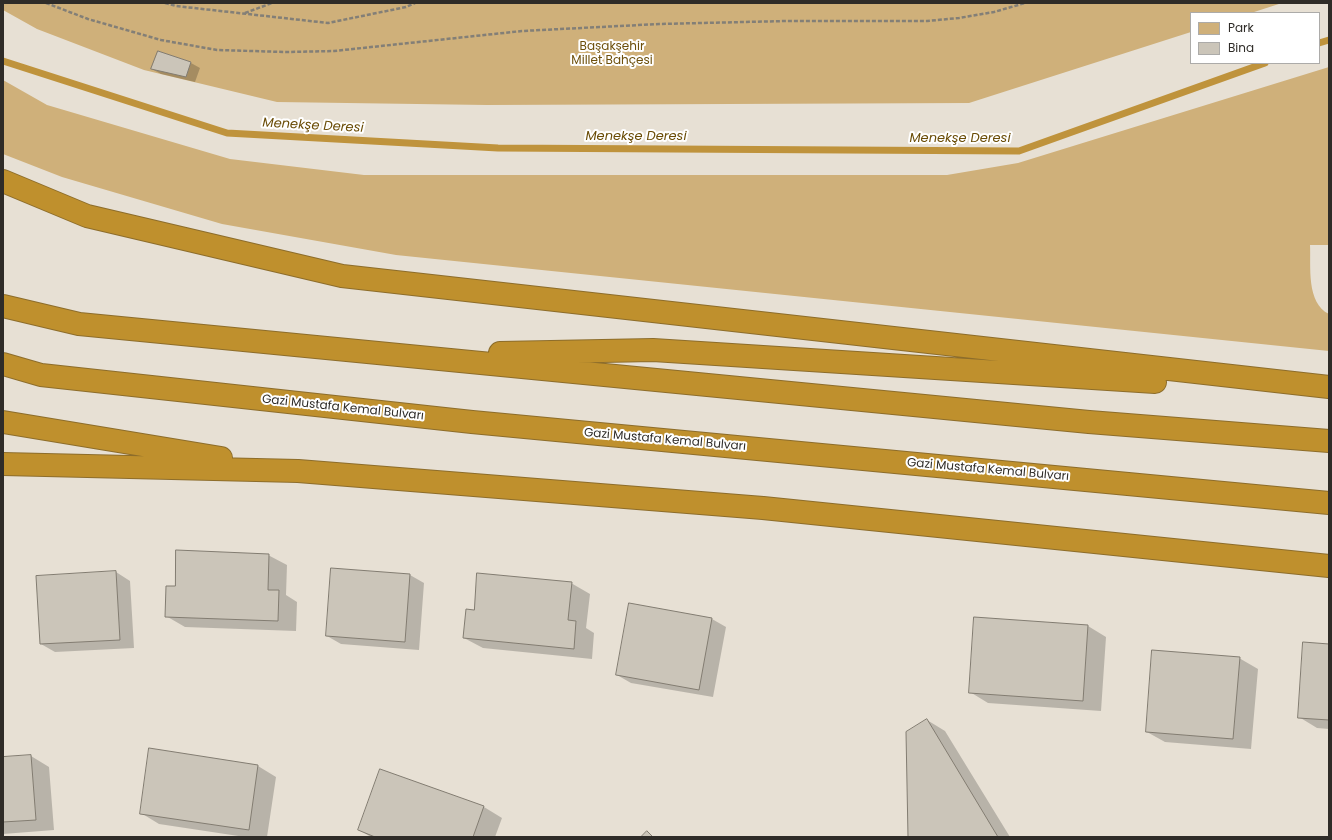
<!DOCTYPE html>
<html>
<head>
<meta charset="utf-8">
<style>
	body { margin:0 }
	#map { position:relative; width:1332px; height:840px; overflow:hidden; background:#e7e0d4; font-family:Poppins,sans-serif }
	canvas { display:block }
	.frame { position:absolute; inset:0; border:4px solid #2f2c28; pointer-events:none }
	.legend { position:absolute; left:1190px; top:12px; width:130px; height:52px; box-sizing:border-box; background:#fff; border:1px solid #acaba9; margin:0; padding:5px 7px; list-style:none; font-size:12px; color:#2f2c28 }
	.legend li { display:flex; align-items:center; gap:8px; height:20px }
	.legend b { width:20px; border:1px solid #acaba9 }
</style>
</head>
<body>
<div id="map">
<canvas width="1332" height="840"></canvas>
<div class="frame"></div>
<ul class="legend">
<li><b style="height:11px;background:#cfb07a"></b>Park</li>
<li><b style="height:11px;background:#cbc5b9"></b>Bina</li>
</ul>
</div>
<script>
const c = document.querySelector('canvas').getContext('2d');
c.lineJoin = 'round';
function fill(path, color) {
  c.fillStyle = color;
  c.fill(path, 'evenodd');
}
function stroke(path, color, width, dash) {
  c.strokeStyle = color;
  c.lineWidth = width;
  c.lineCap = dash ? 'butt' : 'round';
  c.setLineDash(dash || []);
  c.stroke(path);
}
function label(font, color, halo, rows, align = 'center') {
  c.font = font + ' Poppins,sans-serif';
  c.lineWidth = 4;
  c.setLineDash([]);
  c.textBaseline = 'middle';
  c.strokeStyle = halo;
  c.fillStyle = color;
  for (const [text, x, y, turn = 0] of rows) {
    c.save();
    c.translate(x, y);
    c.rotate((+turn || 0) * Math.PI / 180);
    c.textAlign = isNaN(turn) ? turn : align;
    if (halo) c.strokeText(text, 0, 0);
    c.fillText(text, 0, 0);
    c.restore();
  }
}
fill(new Path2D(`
	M3,3H1282L1251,13H1191V32L969,103L487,105L277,102L144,70L37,29L3,10Z
	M1329,67V245H1310C1311,266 1306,303 1329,314V351L396,255L222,224L62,177L3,154V80L47,105L230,159L364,175H947L1018,163Z`), '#cfb07a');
fill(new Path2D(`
	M158,53L191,63L200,68L195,82L161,74L152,69Z
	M268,555L287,565L286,595L297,602L296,631L185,627L166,616L176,587Z
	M116,572L130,581L134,648L55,652L41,644Z
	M410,575L424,583L419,650L341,644L327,636Z
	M571,583L590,594L586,628L594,633L592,659L483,648L464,638L475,611Z
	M712,619L726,627L713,697L631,683L617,675Z
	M1088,626L1106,637L1101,711L988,703L970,692Z
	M1329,645V729L1317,728L1299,717Z
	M1239,658L1258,669L1251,749L1165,742L1147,732Z
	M927,720L945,731L1010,837H909Z
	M150,749L258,766L276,777L267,837H245L159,824L141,813Z
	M31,756L49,767L54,830L3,834V758Z
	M381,770L484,807L502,818L495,837H371L359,830Z`), '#0003');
stroke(new Path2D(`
	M1319,43L1329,40
	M3,61L227,133L498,148L1019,151L1265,63`), '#bf933c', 7);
const building = new Path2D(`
	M158,51L191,62L186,77L151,69Z
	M176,550L269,554L268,590H279L278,621L165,617L166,586H175Z
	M331,568L410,574L405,642L326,636Z
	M116,571L120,640L40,644L36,576Z
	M477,573L572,582L568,620L576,621L574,649L463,638L466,609L474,610Z
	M629,603L712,618L699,690L616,675Z
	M974,617L1088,625L1083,701L969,693Z
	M1303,642L1329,644V720L1298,718Z
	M1152,650L1240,657L1233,739L1146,732Z
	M927,719L998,837H908L906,732Z
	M149,748L258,765L249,830L140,814Z
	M31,755L36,820L3,822V757Z
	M380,769L484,806L473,837H375L358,830Z
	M647,831L653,837H641Z`);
fill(building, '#cbc5b9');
stroke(building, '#827c71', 1);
const highway = new Path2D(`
	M3,181L87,216L342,276L1329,387
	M3,306L79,324L1089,422L1329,441
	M500,353L653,350L1155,382
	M3,364L41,375L472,422L1329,503
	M3,422L221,458
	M3,464L298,471L763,508L1329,566`);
stroke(highway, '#8d6d2b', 24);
stroke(new Path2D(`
	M46,3L88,19L161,40L217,50L286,52L334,51L522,31L659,24L787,21H927L959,18L994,12L1025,3
	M165,3L176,6L328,23L406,7L415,3
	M245,13L272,3`), '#837f77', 2.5, [4, 2]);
stroke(highway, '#bf902d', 22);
label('12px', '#6d4f0b', '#fff', [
	["Başakşehir",612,47],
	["Millet Bahçesi",612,61]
]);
label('12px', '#2f2c28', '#fff', [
	["Gazi Mustafa Kemal Bulvarı",343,408,6],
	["Gazi Mustafa Kemal Bulvarı",665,440,5],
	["Gazi Mustafa Kemal Bulvarı",988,470,5]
]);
label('italic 13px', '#6a4c06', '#fff', [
	["Menekşe Deresi",313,126,3],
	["Menekşe Deresi",636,137],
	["Menekşe Deresi",960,139]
]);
</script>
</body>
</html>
